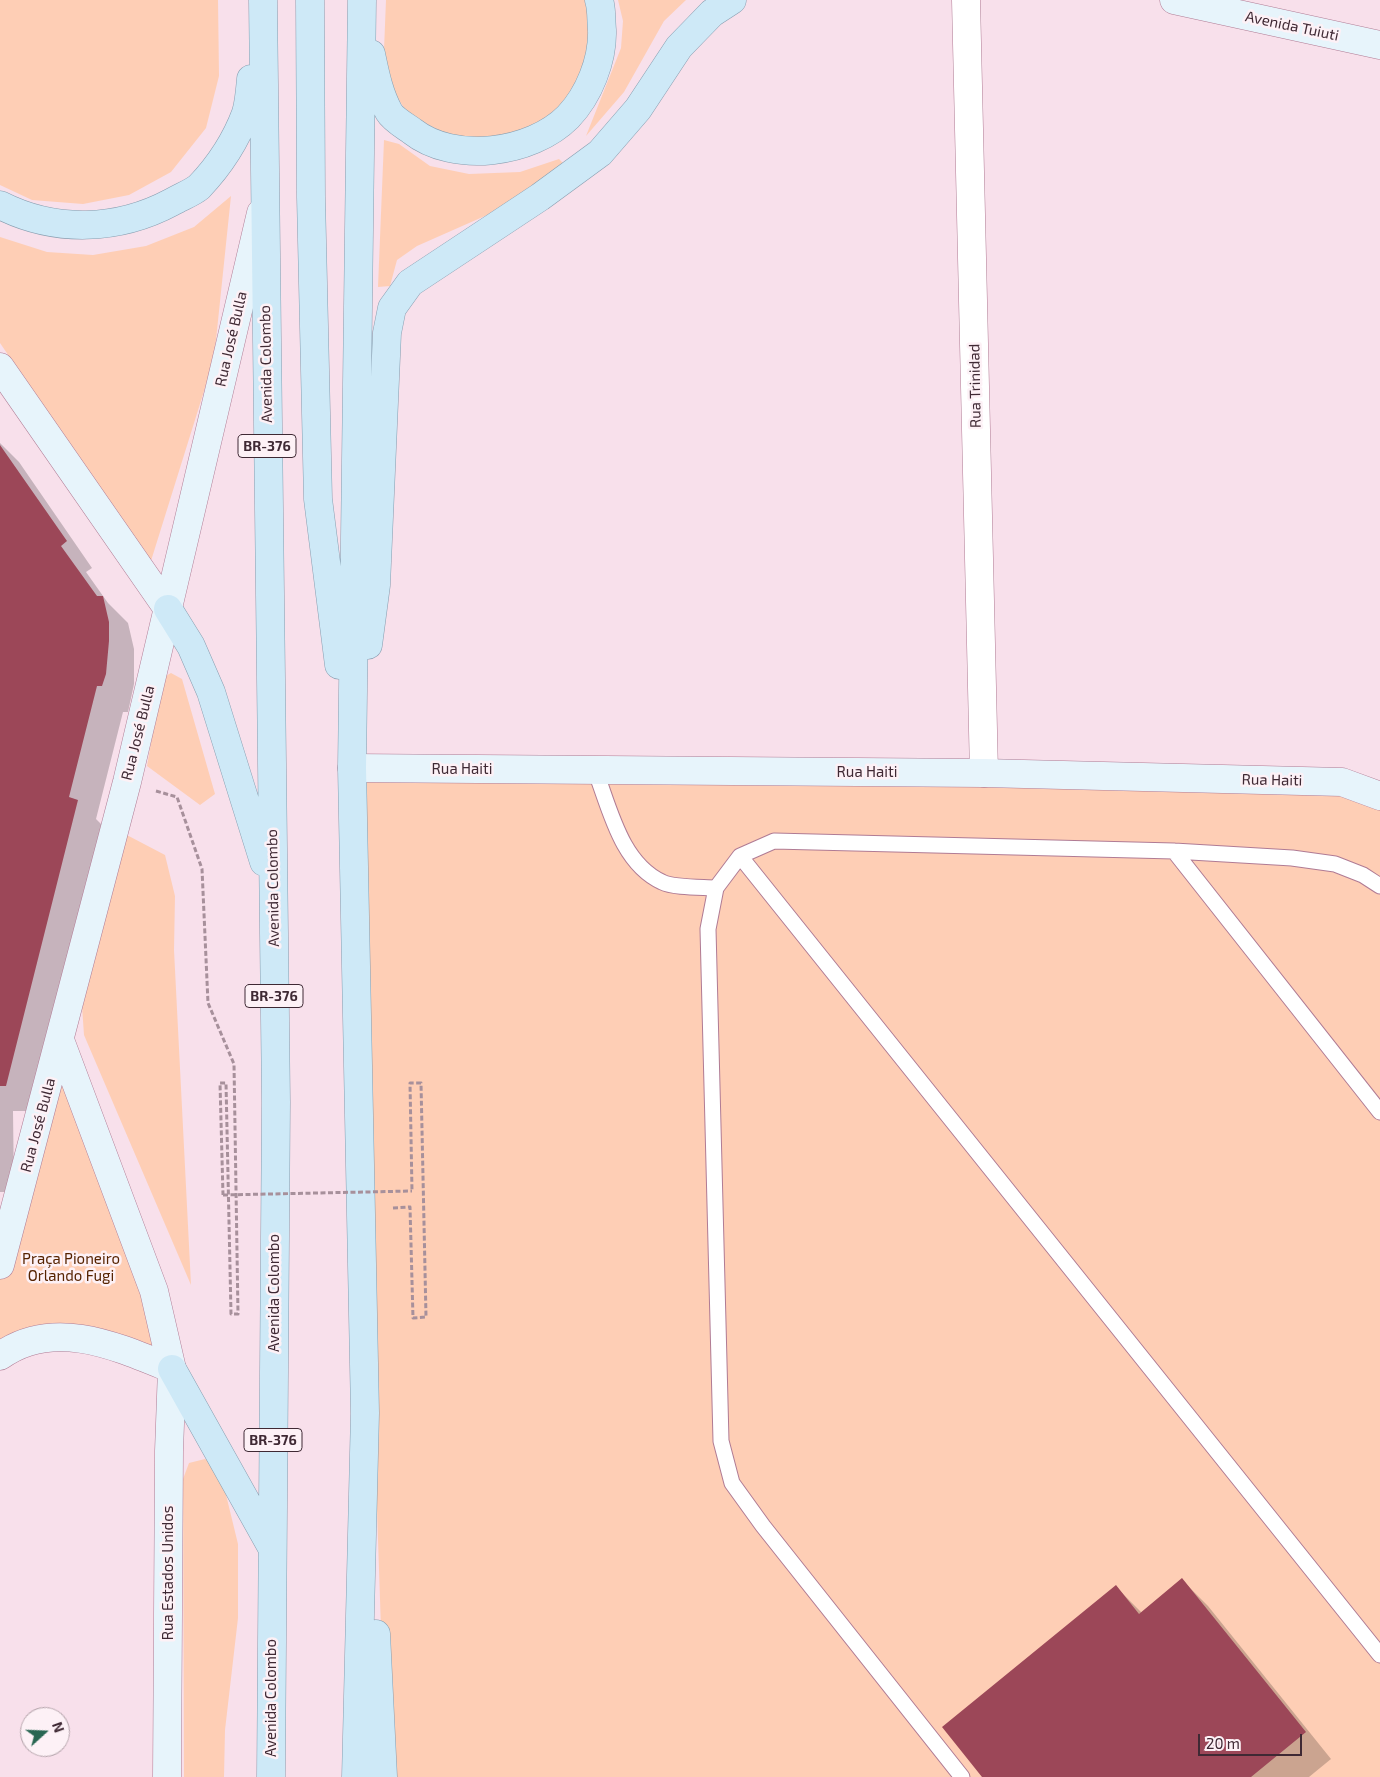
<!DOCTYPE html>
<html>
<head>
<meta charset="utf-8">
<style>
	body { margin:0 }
	#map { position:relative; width:1380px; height:1777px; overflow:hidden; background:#f8e0eb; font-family:"Exo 2",sans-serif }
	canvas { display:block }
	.north { position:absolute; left:20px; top:1707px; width:50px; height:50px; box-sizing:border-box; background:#fdf1f6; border:1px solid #b1a1a8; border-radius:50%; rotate:70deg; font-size:14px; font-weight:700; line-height:20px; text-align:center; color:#3f2934 }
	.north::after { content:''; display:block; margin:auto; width:18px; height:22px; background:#286652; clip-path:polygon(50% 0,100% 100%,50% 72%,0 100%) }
	.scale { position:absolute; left:1198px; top:1734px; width:104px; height:22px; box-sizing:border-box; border:2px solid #3f2934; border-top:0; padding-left:6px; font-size:15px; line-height:18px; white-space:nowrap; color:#3f2934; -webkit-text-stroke:4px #fdf1f6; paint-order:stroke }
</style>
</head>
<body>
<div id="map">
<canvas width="1380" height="1777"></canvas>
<div class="north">N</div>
<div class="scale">20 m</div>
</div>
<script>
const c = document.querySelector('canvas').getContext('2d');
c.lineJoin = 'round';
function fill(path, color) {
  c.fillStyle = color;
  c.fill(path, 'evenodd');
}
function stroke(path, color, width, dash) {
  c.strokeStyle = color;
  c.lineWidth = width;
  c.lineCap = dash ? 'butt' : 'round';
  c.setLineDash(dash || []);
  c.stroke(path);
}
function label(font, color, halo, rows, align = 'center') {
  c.font = font + ' "Exo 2",sans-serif';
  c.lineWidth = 5;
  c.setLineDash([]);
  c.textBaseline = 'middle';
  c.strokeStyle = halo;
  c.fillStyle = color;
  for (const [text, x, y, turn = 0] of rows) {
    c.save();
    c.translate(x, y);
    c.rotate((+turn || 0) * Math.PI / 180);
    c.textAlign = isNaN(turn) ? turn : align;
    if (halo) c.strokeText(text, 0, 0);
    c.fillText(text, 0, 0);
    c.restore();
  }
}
fill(new Path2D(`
	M0,0H218L219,76L206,128L171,172L129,195L83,204L32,200L0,185Z
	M386,0H587L590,7L587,59L567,100L528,132L486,143L446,134L408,114L383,75Z
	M618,0H686L664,21L624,92L586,136L621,48L623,21Z
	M384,140L399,144L430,166L469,174L520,172L559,159L565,165L503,208L417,246L397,260L390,286L378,287Z
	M231,196L214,359L150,564L0,343V237L47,252L93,255L146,246L194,227Z
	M171,673L182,679L215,794L200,805L147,766L162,678Z
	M352,768L1380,796V1777H386Z
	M123,833L165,855L175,896L174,950L191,1285L84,1035L82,1006Z
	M60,1040L172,1369L80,1338L0,1356V1265Z
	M205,1459L219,1466L238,1544V1618L225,1730L224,1777H184L183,1479L189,1463Z`), '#feceb5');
fill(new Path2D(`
	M0,443L19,462L92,568L86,572L108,603L128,623L134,649V684L128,712H123L96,819L104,827L32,1111H13L14,1192H0Z
	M1182,1580L1208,1606L1331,1759L1309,1777H984L1116,1587L1142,1613Z`), '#0003');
fill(new Path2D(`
	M0,445L67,541L61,546L97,596H103L109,622V641L106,674L102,686H97L69,797L78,800L6,1086H0Z
	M1182,1578L1306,1732L1251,1777H982L942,1727L1116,1585L1139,1614Z`), '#9c4758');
const lane = new Path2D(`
	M595,770C610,809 621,863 662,882C674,888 702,887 716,888
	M1174,851L1380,1112
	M740,856L1380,1655
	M962,1777L763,1526L732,1483L721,1441L708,929L716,888L740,856L774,841L1174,851L1292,858L1335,864L1363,875L1380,886`);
const street = new Path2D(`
	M966,0L984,773`);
const secondary = new Path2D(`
	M1174,0L1380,45
	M0,367L168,609
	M352,768L984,773L1342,782L1380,796
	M60,1040L154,1291L172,1369L169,1451L167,1777
	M0,1265L127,782L261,213
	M0,1356C54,1317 118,1347 172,1369`);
const primary = new Path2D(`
	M263,0L276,1102L271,1777
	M310,0L311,197L318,499L339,665
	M371,54C375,73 379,94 389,112C393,119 405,126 412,131C454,164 531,154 568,117C589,95 603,60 602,30C601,21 602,9 599,0
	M0,205C55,233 118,231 172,202C180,197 192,193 199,187C219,166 236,140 246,113C249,103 250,90 251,79
	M168,609L191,646L211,692L264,862
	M368,645L376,585L387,333L392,308L410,283L540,197L600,153L638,109L679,47L712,13L732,0
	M172,1369L271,1546
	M376,1634L383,1777
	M356,1777L365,1413L352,768L362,0`);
stroke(lane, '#b07b94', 17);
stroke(street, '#b07b94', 29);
stroke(secondary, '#b07b94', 29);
stroke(primary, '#879daf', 29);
stroke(new Path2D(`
	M156,791L177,797L202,869L208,1003L234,1064L238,1314H231L226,1083H220L223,1195
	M393,1208L410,1207L413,1318L426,1317L421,1083H410L412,1191`), '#a7909b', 3, [5, 2.5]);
stroke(lane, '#fff', 15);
stroke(street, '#fff', 28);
stroke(secondary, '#e7f4fb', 28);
stroke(primary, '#cee9f7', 28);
stroke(new Path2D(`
	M223,1195L412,1191`), '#a7909b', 3, [5, 2.5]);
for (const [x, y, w] of [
	[267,446,58],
	[274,996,58],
	[273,1440,58]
]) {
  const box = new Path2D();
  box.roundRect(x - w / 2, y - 11.5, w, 23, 4);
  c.fillStyle = '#fdf1f6';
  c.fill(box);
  stroke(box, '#3f2934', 1);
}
label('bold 14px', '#3f2934', null, [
	["BR-376",267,446],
	["BR-376",274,996],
	["BR-376",273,1440]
]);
label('15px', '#3f2934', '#fdf1f6', [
	["Avenida Tuiuti",1292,26,12],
	["Rua José Bulla",231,339,-77],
	["Avenida Colombo",266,364,-91],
	["Rua Trinidad",975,386,-91],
	["Rua José Bulla",138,733,-76],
	["Rua Haiti",462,769],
	["Rua Haiti",867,772],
	["Rua Haiti",1272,780,1],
	["Avenida Colombo",273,888,-91],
	["Rua José Bulla",38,1125,-75],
	["Avenida Colombo",274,1293,-90],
	["Rua Estados Unidos",168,1573,-90],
	["Avenida Colombo",271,1698,-90]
]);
label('15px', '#562300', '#fdf1f6', [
	["Praça Pioneiro",71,1259],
	["Orlando Fugi",71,1276]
]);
</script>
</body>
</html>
